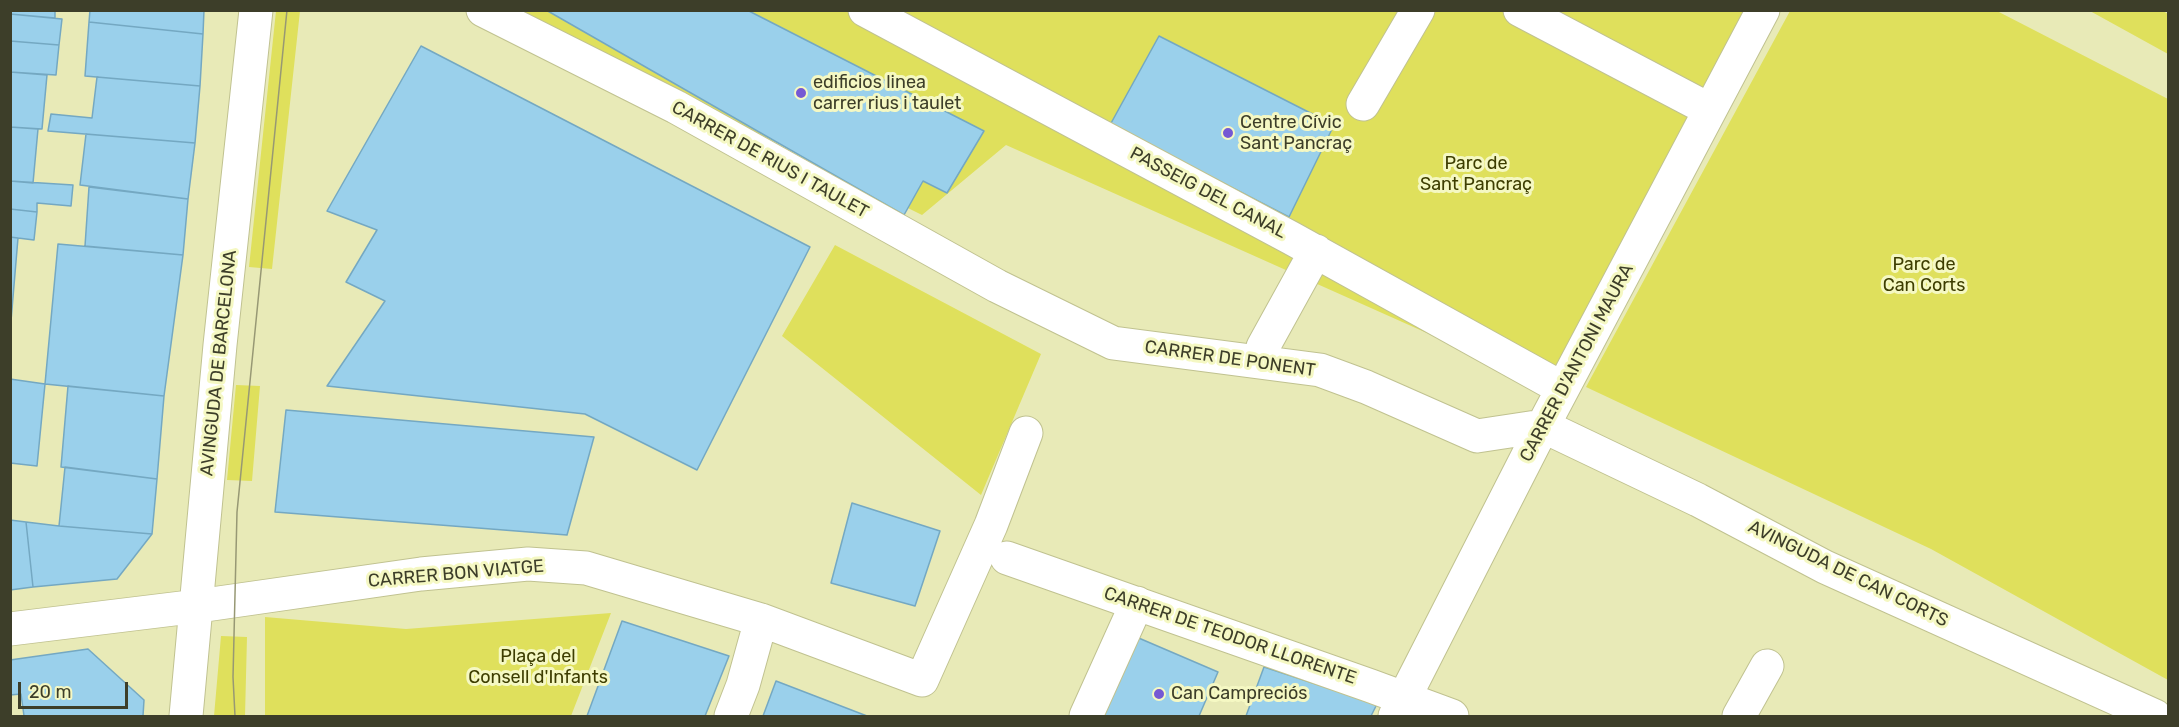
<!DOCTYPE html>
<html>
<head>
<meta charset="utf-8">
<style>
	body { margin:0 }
	#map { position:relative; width:2179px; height:727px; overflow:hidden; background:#e8eab7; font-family:Rubik,sans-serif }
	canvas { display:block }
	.frame { position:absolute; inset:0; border:12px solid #3d3e29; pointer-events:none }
	.scale { position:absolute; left:18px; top:682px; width:110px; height:27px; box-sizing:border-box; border:3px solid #3d3e29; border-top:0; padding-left:8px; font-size:18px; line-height:21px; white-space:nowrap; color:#3d3e29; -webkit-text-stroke:4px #f5f8c3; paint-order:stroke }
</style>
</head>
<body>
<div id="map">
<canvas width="2179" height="727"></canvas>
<div class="frame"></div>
<div class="scale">20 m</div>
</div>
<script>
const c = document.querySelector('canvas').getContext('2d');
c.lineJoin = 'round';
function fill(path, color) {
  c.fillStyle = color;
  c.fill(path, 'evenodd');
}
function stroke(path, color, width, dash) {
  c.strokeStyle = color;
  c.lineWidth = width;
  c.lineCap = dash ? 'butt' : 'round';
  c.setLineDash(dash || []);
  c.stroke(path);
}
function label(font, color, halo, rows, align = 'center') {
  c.font = font + ' Rubik,sans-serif';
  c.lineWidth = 6;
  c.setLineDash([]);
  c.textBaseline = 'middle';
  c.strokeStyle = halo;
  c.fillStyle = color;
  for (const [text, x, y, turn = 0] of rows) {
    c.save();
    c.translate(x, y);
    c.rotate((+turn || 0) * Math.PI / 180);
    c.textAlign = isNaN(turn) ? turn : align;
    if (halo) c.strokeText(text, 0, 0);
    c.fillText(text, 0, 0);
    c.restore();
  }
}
fill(new Path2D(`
	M276,11H300L272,269L249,267Z
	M519,11H1752L1550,388L1006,145L922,215L626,68Z
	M1790,11H1997L2168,99V680L1931,549L1586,387Z
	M2090,11H2163L2168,14V54Z
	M835,245L1041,354L981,495L782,336Z
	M236,385L260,386L252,481L227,480Z
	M611,613L571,716H265V617L406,629Z
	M221,636L247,637L245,716H214Z`), '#dfe05c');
const building = new Path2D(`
	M10,10H55V18L10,14Z
	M90,10H204L203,34L89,22Z
	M546,10H747L984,131L947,193L923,181L904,215Z
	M10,14L62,19L59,45L10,41Z
	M89,22L203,34L200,86L85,76Z
	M1159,36L1334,125L1289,217L1110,125Z
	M10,41L59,45L56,75L10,72Z
	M421,46L810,247L697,470L585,414L327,386L385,301L346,282L377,230L327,211Z
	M10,72L47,75L42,129L10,127Z
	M97,77L200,86L195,143L48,131L51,114L92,118Z
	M10,127L38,129L33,183L10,181Z
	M86,134L195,143L188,199L80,185Z
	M10,181L73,185L71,206L37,203V212L10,209Z
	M89,187L188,199L183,255L85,246Z
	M10,209L37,212L34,240L10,237Z
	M10,237L18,238L11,321H10Z
	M58,244L183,255L164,396L45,384Z
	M10,379L45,384L37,466L10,463Z
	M68,386L164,396L157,479L61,467Z
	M286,410L594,437L567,535L275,512Z
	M65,467L157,479L152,534L59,526Z
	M852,503L940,531L915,606L831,583Z
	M10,520L26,522L33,587L10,590Z
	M26,522L59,526L152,534L117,579L33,587Z
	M622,621L729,656L705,716H587Z
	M1134,636L1218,672L1199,716H1100Z
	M88,649L144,700L143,716H24L21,694L10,695V660Z
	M1264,667L1377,704L1371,716H1246Z
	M776,681L867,716H763Z`);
fill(building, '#9ad0eb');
stroke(building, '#74a8c2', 1.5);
const minor = new Path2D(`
	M483,10L676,107L997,286L1113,343L1320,370L1366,387L1477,436L1543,426
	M865,10L1291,238L1549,381
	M1520,10L1710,110
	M1363,104L1418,10
	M1263,347L1316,251
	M1543,426L1698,500L1825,567L2155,716
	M1007,558L1371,686L1452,716
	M10,629L198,606L421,574L528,564L586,568L761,620L922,680L991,525L1026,433
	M186,716L220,345L256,10
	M731,716L743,685L761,620
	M1086,716L1137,603
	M1395,716L1543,426L1763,10
	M1739,716L1767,666`);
stroke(minor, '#c0c290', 35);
stroke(minor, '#fff', 33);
stroke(new Path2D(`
	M235,716L233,677L237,512L287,10`), '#979874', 1.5);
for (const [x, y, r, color] of [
	[801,93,6,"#7559d3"],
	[1228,133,6,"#7559d3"],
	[1159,694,6,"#7559d3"]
]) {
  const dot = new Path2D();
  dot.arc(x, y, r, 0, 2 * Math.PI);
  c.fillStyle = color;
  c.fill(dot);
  stroke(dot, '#f5f8c3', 2);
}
label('18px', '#3d3e29', '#f5f8c3', [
	["edificios linea",813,83],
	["carrer rius i taulet",813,104],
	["Centre Cívic",1240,123],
	["Sant Pancraç",1240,144],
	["Can Campreciós",1171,694]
], 'left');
label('18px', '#3d3e29', '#f5f8c3', [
	["CARRER DE RIUS I TAULET",770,160,29],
	["PASSEIG DEL CANAL",1208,193,28],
	["CARRER DE PONENT",1230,359,8],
	["AVINGUDA DE BARCELONA",219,363,-84],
	["CARRER D'ANTONI MAURA",1577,363,-62],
	["CARRER BON VIATGE",456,574,-5],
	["AVINGUDA DE CAN CORTS",1848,574,26],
	["CARRER DE TEODOR LLORENTE",1230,636,19]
]);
label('18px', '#3d3d00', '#f5f8c3', [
	["Parc de",1476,164],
	["Sant Pancraç",1476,185],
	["Parc de",1924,265],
	["Can Corts",1924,286],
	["Plaça del",538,657],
	["Consell d'Infants",538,678]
]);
</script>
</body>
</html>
